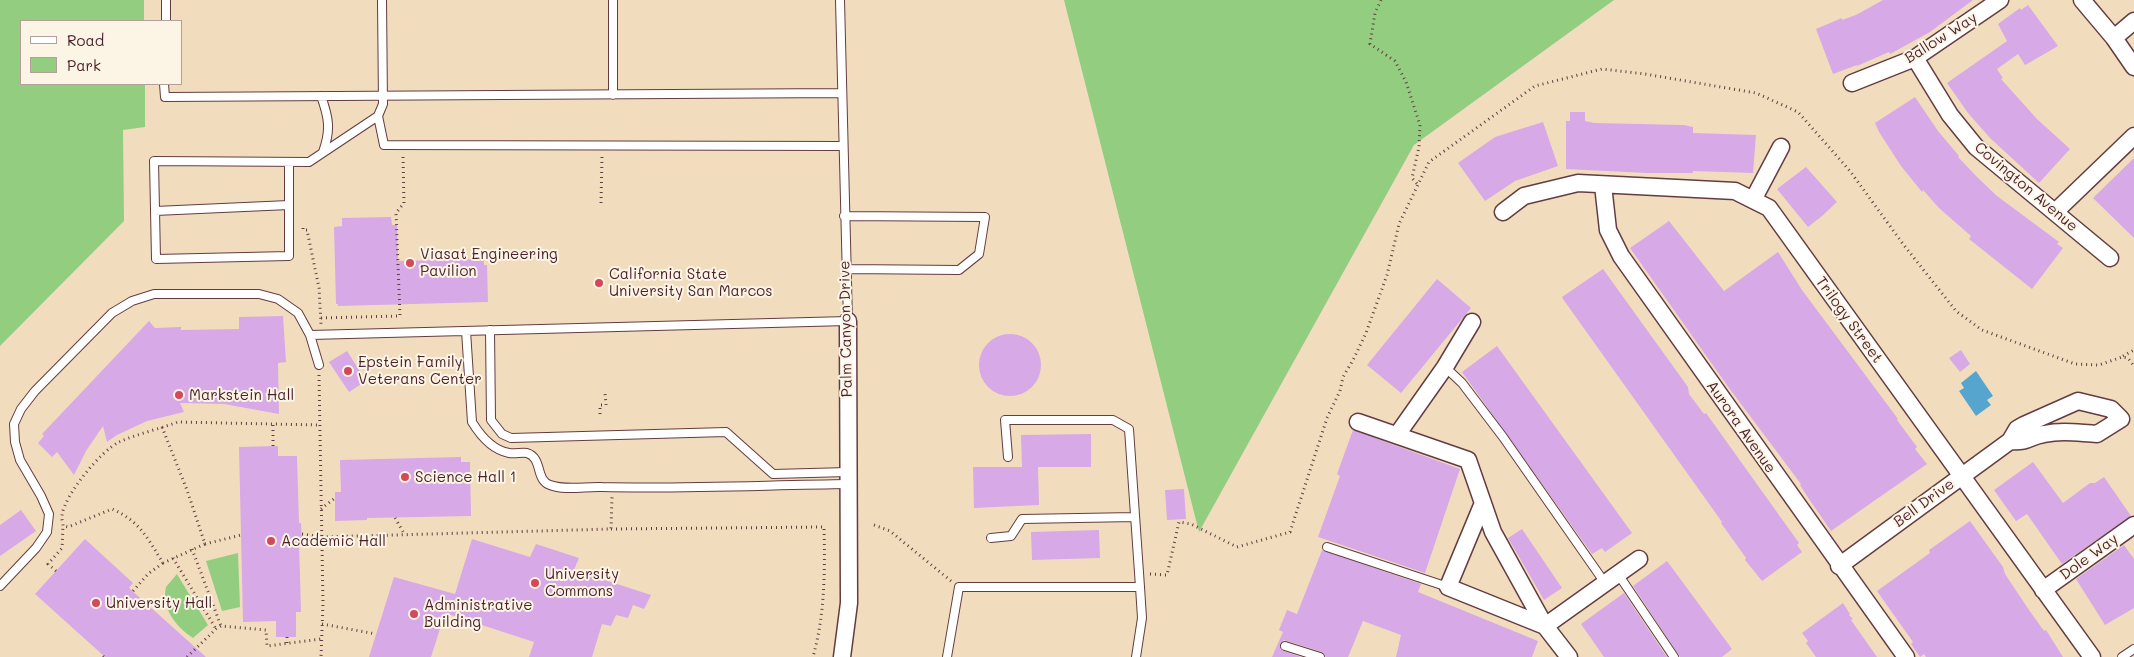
<!DOCTYPE html>
<html>
<head>
<meta charset="utf-8">
<style>
	body { margin:0 }
	#map { position:relative; width:2134px; height:657px; overflow:hidden; background:#f1ddbe; font-family:Mali,sans-serif }
	canvas { display:block }
	.legend { position:absolute; left:20px; top:20px; width:162px; height:65px; box-sizing:border-box; background:#fcf5e5; border:1px solid #b59f9b; margin:0; padding:6px 9px; list-style:none; font-size:15px; color:#4a1f2b }
	.legend li { display:flex; align-items:center; gap:10px; height:25px }
	.legend b { width:25px; border:1px solid #b59f9b }
</style>
</head>
<body>
<div id="map">
<canvas width="2134" height="657"></canvas>
<ul class="legend">
<li><b style="height:6px;background:#fff"></b>Road</li>
<li><b style="height:14px;background:#93cd80"></b>Park</li>
</ul>
</div>
<script>
const c = document.querySelector('canvas').getContext('2d');
c.lineJoin = 'round';
function fill(path, color) {
  c.fillStyle = color;
  c.fill(path, 'evenodd');
}
function stroke(path, color, width, dash) {
  c.strokeStyle = color;
  c.lineWidth = width;
  c.lineCap = dash ? 'butt' : 'round';
  c.setLineDash(dash || []);
  c.stroke(path);
}
function label(font, color, halo, rows, align = 'center') {
  c.font = font + ' Mali,sans-serif';
  c.lineWidth = 4;
  c.setLineDash([]);
  c.textBaseline = 'middle';
  c.strokeStyle = halo;
  c.fillStyle = color;
  for (const [text, x, y, turn = 0] of rows) {
    c.save();
    c.translate(x, y);
    c.rotate((+turn || 0) * Math.PI / 180);
    c.textAlign = isNaN(turn) ? turn : align;
    if (halo) c.strokeText(text, 0, 0);
    c.fillText(text, 0, 0);
    c.restore();
  }
}
fill(new Path2D(`
	M0,0H144V21H21V84H145V127L123,130L124,221L0,346Z
	M1064,0H1614L1414,145L1199,532Z
	M238,553L240,607L222,611L206,561Z
	M177,574L208,625L193,638C176,627 161,608 166,587Z`), '#93cd80');
fill(new Path2D(`
	M1976,371L1993,396L1987,400L1991,405L1976,416L1959,391L1964,388L1961,383Z`), '#55a5cf');
fill(new Path2D(`
	M1883,0H1973L1930,32L1890,54L1889,52L1857,66V65L1833,74L1816,29L1842,18V20L1856,15Z
	M2028,5L2058,46L2027,64L2025,65L2018,54L1997,69L2003,78L2001,79L2037,119L2070,149L2039,183L1990,138L1968,113L1947,83L2007,41L1998,24L2020,8L2021,10Z
	M1915,97L1938,131L1959,156L1958,157L1977,177L1997,196L2059,242L2057,244L2063,248L2032,289L1969,239L1971,236L1939,208L1923,190L1922,192L1901,166L1879,132L1875,123Z
	M1570,112H1585V121L1594,123L1684,125L1693,127V133L1756,135L1753,173L1693,171V173H1647L1566,169V121H1570Z
	M1543,122L1558,166L1515,181L1485,201L1458,163L1495,137Z
	M2134,158V238L2093,198Z
	M1806,167L1837,202L1822,216L1808,227L1777,189Z
	M391,217L392,225H397L398,261L484,259V265H487L488,302L338,306V304H336L334,227L342,226V218Z
	M1669,221L1724,291L1778,252L1802,290L1898,419L1897,420L1917,447L1915,449L1927,464L1831,531L1809,499L1800,485L1801,484L1729,388L1630,248Z
	M1603,269L1688,387L1689,394L1704,414L1706,413L1799,543L1797,545L1802,552L1762,581L1745,560L1746,558L1721,523L1722,522L1563,299L1562,297Z
	M1437,279L1471,308L1401,393L1367,365Z
	M283,316L286,362L278,363L279,414L224,404L180,403L184,412L147,421L117,435L107,442L103,426L86,451L74,475L57,452L52,457L38,443L44,436L42,434L149,321L155,328L181,327V330L239,329V317Z
	M979 365a31 31 0 1 1 62 0a31 31 0 1 1-62 0Z
	M1497,346L1632,533L1605,552L1602,548L1592,554L1462,372Z
	M1961,350L1970,364L1960,372L1949,358Z
	M347,351L366,381L349,392L329,362Z
	M1353,430L1460,469L1425,573L1318,537L1340,476L1337,474Z
	M1091,434V467H1038L1039,505L974,508L973,467H1022L1021,435Z
	M278,446V456H297L299,523H301L302,541L299,542L301,612H296V637H276V621L243,622L239,447Z
	M461,457V462H470L471,516L367,518V520L335,521V492H341L340,460Z
	M2033,462L2063,503L2090,483H2095L2104,477L2131,516L2062,564L2027,514L2016,521L1994,490Z
	M1184,489L1186,519L1167,520L1165,490Z
	M21,510L36,531L0,556V525Z
	M1970,521L2003,567L2005,574L2029,610L2044,631L2046,630L2063,657H1926L1924,654L1920,657L1911,644L1913,642L1877,591L1930,553L1929,550Z
	M1522,529L1562,588L1544,600L1508,538Z
	M1099,530L1100,558L1032,560L1031,532Z
	M85,539L133,583L129,588L206,657H105L35,594Z
	M472,539L530,557L536,544L579,558L574,570L651,595L644,609L633,605L628,618L616,615L611,626L602,624L592,657H529L534,642L445,613L431,657H369L394,577L455,594Z
	M2124,545L2134,559V608L2105,625L2076,579Z
	M1322,550L1421,584L1418,592L1538,641L1532,657H1396L1401,635L1363,621L1348,657H1326L1322,652L1284,640L1280,644L1281,650L1301,657H1272L1283,632L1279,630L1287,610L1297,614Z
	M1667,561L1732,649L1722,657H1680L1633,586Z
	M1624,593L1667,657H1604L1581,624Z
	M1843,603L1850,614L1849,615L1853,619L1851,620L1877,657H1816L1806,643L1808,641L1802,633Z`), '#d7a9e7');
const service = new Path2D(`
	M613,0V95
	M166,21V0
	M164,84L165,97L841,93
	M321,96C329,118 331,130 323,152
	M378,116L384,145L842,146
	M289,162V256L156,259L154,161L309,162L378,116L383,104L382,0
	M155,211L289,205
	M844,216L985,217L979,254L959,270L846,269
	M490,330L491,420L502,434L511,438L726,432L773,474L848,472
	M466,331L472,422C480,435 492,450 509,453C515,454 522,452 527,453C543,458 535,480 550,485C565,491 587,486 602,487C684,489 767,485 849,484
	M310,335L848,321L840,0
	M1445,367L1462,383L1503,437L1605,583
	M1008,457L1005,420H1113L1129,429L1140,587
	M991,538L1011,536L1022,519L1135,517
	M1327,547L1448,587
	M1618,574L1674,657
	M0,586L36,548L47,532L49,514L41,496L20,460L15,442L14,424L21,409L35,391L112,313L132,301L154,294H259L278,299L298,313L310,335L319,365
	M1285,646L1320,657
	M947,657L959,587H1140L1142,618L1136,657
	M2122,657L2134,649`);
const minor = new Path2D(`
	M2082,0L2114,38L2134,67
	M2114,38L2134,21
	M1915,58L1950,115L1976,147L2110,258
	M1852,83L1915,58L2000,0
	M1603,185L1608,230L1621,256L1906,657
	M1753,200L1781,147
	M1503,212L1524,196L1578,183L1735,191L1769,208L2092,657
	M2055,212L2134,136
	M1358,422L1468,460L1493,532L1545,626L1569,657
	M1397,435L1445,367L1472,322
	M2010,441C2029,443 2029,436 2044,434C2063,430 2078,433 2097,434L2121,419
	M1483,503L1448,587L1545,626L1639,559
	M1839,566L2010,441L2017,429L2024,425L2078,401L2111,409L2121,419
	M2043,590L2134,525
	M842,657L849,603L848,321`);
stroke(service, '#633c41', 10);
stroke(minor, '#633c41', 19);
stroke(new Path2D(`
	M1381,0L1375,13L1370,44L1395,61L1406,82L1420,125L1419,147L1412,178L1418,185
	M601,203L602,156
	M303,228V230H307L319,288L321,324
	M321,318L400,316L396,213L404,203L403,156
	M2123,356L2134,350
	M319,375L323,603L321,657
	M600,414V405H606L605,393
	M162,427L187,490L205,544L163,563C148,539 140,521 112,509L68,527L63,526C63,523 61,518 62,515C65,494 101,451 119,442C137,434 159,429 178,422L319,425
	M273,446V424
	M321,509L335,498
	M395,518L405,535
	M874,525L890,531L951,581
	M611,529L824,527C825,571 825,614 813,657
	M302,534L321,537L611,529L612,497
	M205,544L241,535
	M192,549L221,626
	M173,558L216,629
	M56,571L48,564L62,548L63,526
	M1150,574L1167,575L1179,522L1191,524L1237,547L1290,532L1327,418L1340,391L1343,377L1353,360L1366,333L1387,275L1399,224L1429,162L1535,86L1602,69L1645,74L1756,93L1798,112L1850,171L1903,244L1956,311L1982,330L2075,364L2099,365L2122,357L2128,358L2134,366
	M133,591L148,574L163,563
	M322,624L376,634
	M287,637V643
	M103,656L104,657
	M187,657L216,629L221,626L266,630L267,646L321,639`), '#633c41', 3, [1, 4]);
stroke(service, '#fff', 8);
stroke(minor, '#fff', 16);
for (const [x, y, r, color] of [
	[410,263,5,"#d1495b"],
	[599,283,5,"#d1495b"],
	[348,371,5,"#d1495b"],
	[179,395,5,"#d1495b"],
	[405,477,5,"#d1495b"],
	[271,541,5,"#d1495b"],
	[535,583,5,"#d1495b"],
	[96,603,5,"#d1495b"],
	[414,614,5,"#d1495b"]
]) {
  const dot = new Path2D();
  dot.arc(x, y, r, 0, 2 * Math.PI);
  c.fillStyle = color;
  c.fill(dot);
  stroke(dot, '#fcf5e5', 2);
}
label('15px', '#4a1f2b', '#fcf5e5', [
	["Ballow Way",1941,38,-32],
	["Covington Avenue",2026,187,40],
	["Trilogy Street",1849,320,54],
	["Palm Canyon Drive",846,329,-91],
	["Aurora Avenue",1741,427,55],
	["Bell Drive",1924,503,-36],
	["Dole Way",2089,557,-36]
]);
label('15px', '#4a1f2b', '#fcf5e5', [
	["Viasat Engineering",420,254],
	["Pavilion",420,271],
	["California State",609,274],
	["University San Marcos",609,291],
	["Epstein Family",358,362],
	["Veterans Center",358,379],
	["Markstein Hall",189,395],
	["Science Hall 1",415,477],
	["Academic Hall",281,541],
	["University",545,574],
	["Commons",545,591],
	["University Hall",106,603],
	["Administrative",424,605],
	["Building",424,622]
], 'left');
</script>
</body>
</html>
